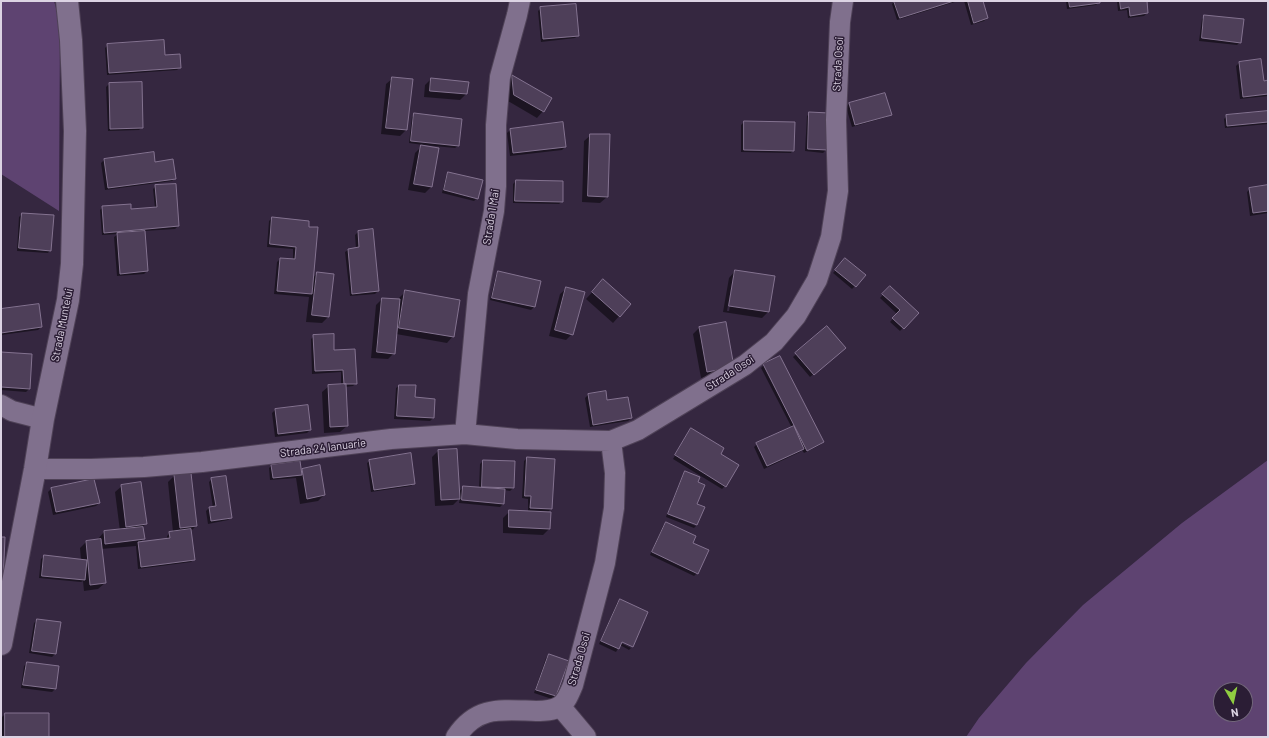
<!DOCTYPE html>
<html>
<head>
<meta charset="utf-8">
<style>
	body { margin:0 }
	#map { position:relative; width:1269px; height:738px; overflow:hidden; background:#352740; font-family:Barlow,sans-serif }
	canvas { display:block }
	.frame { position:absolute; inset:0; border:2px solid #dcd3e3; pointer-events:none }
	.north { position:absolute; left:1213px; top:682px; width:40px; height:40px; box-sizing:border-box; background:#2b1d35; border:1px solid #72667b; border-radius:50%; rotate:171deg; font-size:11px; font-weight:700; line-height:16px; text-align:center; color:#dcd3e3 }
	.north::after { content:''; display:block; margin:auto; width:14px; height:18px; background:#90cd41; clip-path:polygon(50% 0,100% 100%,50% 72%,0 100%) }
</style>
</head>
<body>
<div id="map">
<canvas width="1269" height="738"></canvas>
<div class="frame"></div>
<div class="north">N</div>
</div>
<script>
const c = document.querySelector('canvas').getContext('2d');
c.lineJoin = 'round';
function fill(path, color) {
  c.fillStyle = color;
  c.fill(path, 'evenodd');
}
function stroke(path, color, width, dash) {
  c.strokeStyle = color;
  c.lineWidth = width;
  c.lineCap = dash ? 'butt' : 'round';
  c.setLineDash(dash || []);
  c.stroke(path);
}
function label(font, color, halo, rows, align = 'center') {
  c.font = font + ' Barlow,sans-serif';
  c.lineWidth = 3;
  c.setLineDash([]);
  c.textBaseline = 'middle';
  c.strokeStyle = halo;
  c.fillStyle = color;
  for (const [text, x, y, turn = 0] of rows) {
    c.save();
    c.translate(x, y);
    c.rotate((+turn || 0) * Math.PI / 180);
    c.textAlign = isNaN(turn) ? turn : align;
    if (halo) c.strokeText(text, 0, 0);
    c.fillText(text, 0, 0);
    c.restore();
  }
}
fill(new Path2D(`
	M1,1H54L60,22L59,211L1,174Z
	M1268,460V737H966L979,718L1026,663L1083,605L1182,523ZM1221,690H1245V714H1221Z`), '#5e4371');
fill(new Path2D(`
	M895,1H958L897,20L892,4Z
	M964,1H982L987,18L984,21L971,25Z
	M1066,1H1099V2L1096,5L1067,9Z
	M1117,1H1146L1147,13L1144,16L1128,18L1127,10L1118,11Z
	M541,8L578,35L575,38L541,42L538,11Z
	M1205,16L1240,42L1237,45L1199,41L1202,19Z
	M108,45L180,67L177,70L107,75L105,48Z
	M1239,63L1263,82L1268,81V96L1240,99L1236,66Z
	M512,76L551,98L543,111L537,118L508,101L506,82Z
	M393,78L406,130L400,136L381,134L386,84Z
	M431,79L467,83L466,94L460,100L424,97L425,85Z
	M109,84L142,127L139,130L108,131L106,87Z
	M849,104L890,114L887,117L852,127L846,107Z
	M1268,112V124L1225,128L1224,119L1227,116Z
	M810,113L826,150L823,153L805,151L807,116Z
	M415,115L458,146L455,148L424,145L431,187L425,193L408,190L415,153L423,145L409,143L412,117Z
	M744,122L793,150L791,153L741,152V125Z
	M510,130L565,147L562,150L510,156L507,133Z
	M591,135L607,197L600,203L582,202L584,141Z
	M104,160L154,163L175,178L172,181L105,190L101,163Z
	M449,173L477,198L474,201L442,193L446,176Z
	M516,181L562,201L559,204L513,203V184Z
	M156,186L178,226L175,229L144,231L147,271L144,274L117,276L114,237L118,234L102,235L100,210L103,207L131,210L155,208L153,189Z
	M1268,186V213L1250,216L1247,192L1250,189Z
	M22,214L50,250L48,253L17,251L19,217Z
	M272,218L308,222L313,278L317,273L333,275L328,317L322,323L306,322L309,297L274,294L277,262L280,259L293,260V249L267,247L269,221Z
	M358,232L378,291L375,294L350,296L345,252L348,250L356,249L355,235Z
	M843,262L855,286L852,289L833,273Z
	M735,271L774,277L768,312L762,318L723,312L729,278ZM733,277H735L729,311H727Z
	M498,272L540,281L534,307L531,310L490,300L496,275Z
	M597,287L630,304L613,323L586,299Z
	M890,287L917,313L900,331L890,322L897,314L880,298Z
	M567,288L572,334L566,340L549,336L560,294Z
	M405,292L453,336L447,343L396,334L394,353L388,359L371,358L376,305L382,299L399,300V298Z
	M1,310L41,327L38,330L1,335Z
	M725,323L726,373L701,378L693,334L699,328Z
	M827,327L842,350L810,377L793,357Z
	M314,336L333,351L356,383L353,386L345,387L347,426L340,432L324,433L322,392L329,386H341V372L312,374L311,339Z
	M1,353L29,389L26,392L1,390Z
	M764,365L823,442L820,445L804,453L802,450L800,452L764,469L754,447L757,444L792,428L761,368Z
	M399,386L433,418L430,421L394,419L396,388Z
	M605,392L606,402L631,418L628,421L590,427L585,398L588,395Z
	M275,410L310,430L307,433L275,437L272,413Z
	M689,432L719,454L725,486L722,489L673,459Z
	M438,451L459,492L463,487L479,488L480,464L483,461L513,488L510,491L504,490L503,504L500,507L459,503L460,498L453,505L435,506L432,457Z
	M527,458L551,509L547,513L549,529L543,535L503,533V518L510,511L528,512V499L522,498L524,461Z
	M370,461L414,483L411,486L371,492L367,463Z
	M272,465L300,471L302,469L324,495L318,501L300,504L296,478L270,480L269,468Z
	M685,472L697,482L696,505L703,508L696,525L668,513L683,475Z
	M174,476L196,526L191,531L194,559L191,562L138,569L136,546L101,549L105,583L98,589L84,591L83,581L81,582L39,578L41,559L44,556L81,560L80,548L86,542L98,540V539L104,532L120,531L115,492L122,486L146,524L142,527L144,539L140,542L167,539V536L170,533L173,532L168,482Z
	M212,479L231,517L228,520L208,524L206,511L209,508H213L209,482Z
	M51,489L99,503L96,506L53,515L48,492Z
	M667,514L696,526L694,528L666,517Z
	M666,523L692,543L697,573L694,576L650,555L663,526Z
	M620,600L617,641L631,648L629,650L620,645L616,652L599,644L617,603Z
	M37,620L55,654L52,657L29,653L34,623Z
	M549,655L567,662L555,696L552,699L534,693L546,658Z
	M27,663L55,689L52,692L21,688L24,666Z
	M5,714L48,737H2V717Z`), '#0007');
const building = new Path2D(`
	M894,1H954L900,18Z
	M968,1H983L988,18L974,23Z
	M1069,1H1100V3L1070,7Z
	M1120,1H1147L1148,13L1130,16L1129,7L1121,9Z
	M576,4L579,36L543,39L540,7Z
	M1204,15L1244,19L1241,43L1202,38Z
	M164,40L165,55L180,54L181,68L109,73L107,44Z
	M1261,59L1264,81L1268,80V94L1243,97L1239,62Z
	M512,75L552,98L544,112L514,95Z
	M392,77L413,79L407,130L386,128Z
	M431,78L469,82L467,94L430,91Z
	M142,82L143,128L110,129L109,83Z
	M885,93L892,115L855,125L849,103Z
	M1268,111V122L1227,126L1226,115Z
	M809,112L829,113L827,150L808,149Z
	M414,113L462,119L459,146L411,141Z
	M744,121L795,122L794,151L744,150Z
	M563,122L566,147L513,153L510,129Z
	M590,134H610L608,197L588,196Z
	M421,145L439,148L432,187L414,184Z
	M154,152L155,162L173,159L176,179L108,188L104,159Z
	M448,172L483,180L478,199L444,190Z
	M516,180L563,181V202L515,201Z
	M176,184L179,226L104,233L102,206L131,204V209L157,207L155,185Z
	M1268,185V211L1253,213L1249,188Z
	M22,213L54,215L51,251L19,248Z
	M272,217L309,221V227H318L312,294L277,291L280,258L295,259L296,247L270,244Z
	M373,229L379,291L352,294L348,249L359,247L358,231Z
	M145,231L148,271L120,274L117,233Z
	M845,258L866,275L856,287L835,270Z
	M735,270L775,276L769,312L729,306Z
	M498,271L541,281L535,307L492,298Z
	M317,272L334,274L329,317L312,315Z
	M603,279L631,304L620,317L592,292Z
	M890,286L919,313L904,329L892,318L900,310L882,294Z
	M566,287L585,292L573,335L555,330Z
	M405,290L460,300L454,337L399,328Z
	M382,298L400,299L395,354L377,352Z
	M39,304L42,327L1,333V309Z
	M726,322L734,367L707,372L699,327Z
	M827,326L846,348L814,375L795,353Z
	M334,334V350L355,349L357,384H344L343,370L315,371L313,335Z
	M1,352L32,354L30,389L1,387Z
	M780,356L824,442L807,451L763,364Z
	M346,384L348,426L330,427L328,385Z
	M399,385H416L415,397L435,399L434,418L397,416Z
	M606,391L607,400L628,397L632,418L593,425L588,394Z
	M308,405L311,430L278,434L275,409Z
	M794,426L804,449L767,466L756,443Z
	M691,428L724,448L721,454L739,465L726,487L675,455Z
	M457,449L460,499L441,500L438,450Z
	M411,453L415,484L374,490L369,460Z
	M527,457L555,459L552,509L530,508L531,496H525Z
	M483,460L515,461L514,488L482,487Z
	M300,461L302,475L273,478L271,465Z
	M320,465L325,495L307,499L302,469Z
	M685,471L700,477L698,482L705,485L697,504L705,507L697,525L668,514Z
	M191,473L197,526L180,528L174,475Z
	M226,476L232,518L211,521L209,507L216,506L211,478Z
	M94,479L100,503L56,512L51,488Z
	M141,482L147,524L126,527L121,485Z
	M463,486L505,489L504,504L462,500Z
	M509,510L551,512L550,529L509,527Z
	M666,522L696,536L693,543L709,550L698,574L652,552Z
	M143,527L145,539L105,544L104,531Z
	M191,529L195,560L141,567L138,542L170,538L169,532Z
	M1,537H5L3,584H1Z
	M101,539L106,583L90,585L86,541Z
	M44,555L87,560L85,580L42,576Z
	M620,599L648,612L633,647L622,642L619,649L601,641Z
	M37,619L61,622L56,654L32,651Z
	M549,654L569,661L556,696L536,690Z
	M27,662L59,666L56,689L23,685Z
	M5,713H49V737H5Z`);
fill(building, '#4e3f59');
stroke(building, '#847390', 1);
const street = new Path2D(`
	M1,405L12,411L43,419
	M465,434L478,294L494,211L496,186V125L500,77L517,15L520,1
	M35,469H91L144,467L202,462L391,439L465,434L517,439L611,441L638,430L745,365L774,342L796,316L817,280L831,237L838,191L836,120L840,22L843,1
	M560,706L586,737
	M456,737C477,705 502,710 536,711C544,711 553,711 560,706C567,701 570,692 573,685L605,563L614,508L615,473L611,441`);
const secondary = new Path2D(`
	M1,644L35,469L43,419L68,300L72,264L75,131L71,40L67,1`);
stroke(street, '#4f4257', 22);
stroke(secondary, '#4f4257', 24);
stroke(street, '#80708d', 20);
stroke(secondary, '#80708d', 22);
label('11px', '#dcd3e3', '#2b1d35', [
	["Strada Osoi",838,64,-87],
	["Strada 1 Mai",491,217,-81],
	["Strada Muntelui",62,325,-79],
	["Strada Osoi",730,373,-33],
	["Strada 24 Ianuarie",323,448,-7],
	["Strada Osoi",579,659,-74]
]);
</script>
</body>
</html>
